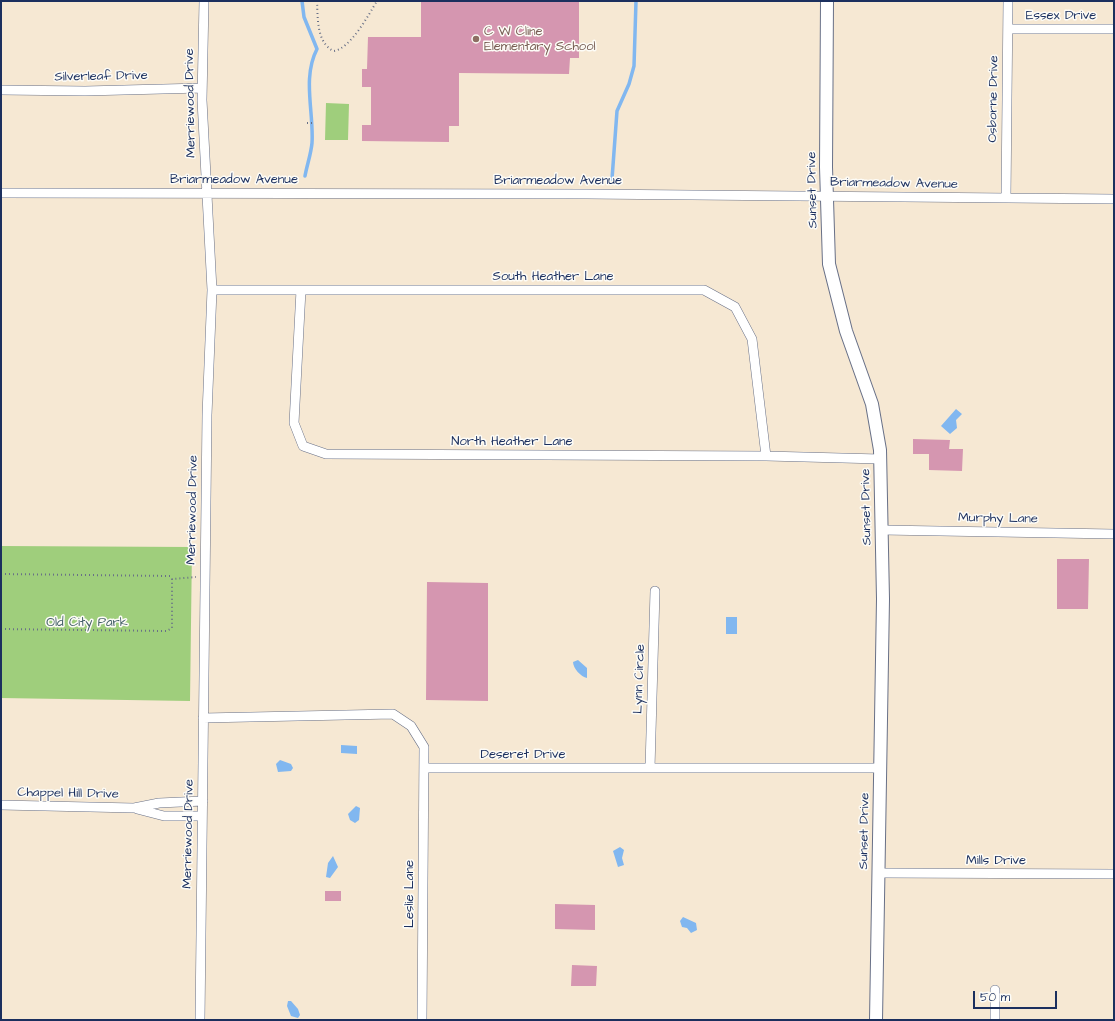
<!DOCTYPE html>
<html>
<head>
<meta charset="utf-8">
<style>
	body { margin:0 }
	#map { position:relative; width:1115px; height:1021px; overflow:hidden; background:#f6e8d3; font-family:"Architects Daughter",sans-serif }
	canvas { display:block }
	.frame { position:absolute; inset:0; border:2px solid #1b2f5e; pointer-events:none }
	.scale { position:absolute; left:973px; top:991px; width:84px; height:18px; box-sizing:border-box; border:2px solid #1b2f5e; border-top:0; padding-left:5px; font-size:12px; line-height:14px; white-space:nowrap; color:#1b2f5e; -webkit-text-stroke:3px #fdfcf7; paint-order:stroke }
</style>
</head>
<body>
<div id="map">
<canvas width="1115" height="1021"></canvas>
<div class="frame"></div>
<div class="scale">50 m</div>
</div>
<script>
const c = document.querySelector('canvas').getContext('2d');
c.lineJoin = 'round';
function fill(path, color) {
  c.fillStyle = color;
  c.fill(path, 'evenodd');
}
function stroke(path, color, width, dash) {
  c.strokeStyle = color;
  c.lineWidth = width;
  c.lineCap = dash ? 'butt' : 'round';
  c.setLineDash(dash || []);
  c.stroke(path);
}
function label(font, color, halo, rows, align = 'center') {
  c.font = font + ' "Architects Daughter",sans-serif';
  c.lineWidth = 3;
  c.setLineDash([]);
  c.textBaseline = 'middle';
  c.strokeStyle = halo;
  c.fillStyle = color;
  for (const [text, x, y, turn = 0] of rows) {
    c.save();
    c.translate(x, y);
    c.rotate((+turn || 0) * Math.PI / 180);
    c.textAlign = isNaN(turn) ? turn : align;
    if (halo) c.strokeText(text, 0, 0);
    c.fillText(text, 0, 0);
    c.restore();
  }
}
fill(new Path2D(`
	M326,103L349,104L348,140H325Z
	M1,546L192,547L190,701L1,698Z`), '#9fce7c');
fill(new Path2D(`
	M956,409L962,414L956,420L957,428L950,434L941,426Z
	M726,617H737V634H726Z
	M578,660L587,668V678C581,677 573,668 573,662Z
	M341,745L357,746V754L341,753Z
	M280,760L291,764L293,768L291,771L278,772L276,764Z
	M356,806L360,808L359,820L355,823L350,820L348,814Z
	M620,847L624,850L622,858L624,865L618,867L613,851Z
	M333,856L338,867L330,878L326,877L328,863Z
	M683,917L696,923L697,930L691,933L687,928L682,927L680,921Z
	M288,1001H291L298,1009L300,1015L298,1018L291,1016L287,1006Z`), '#81b7f0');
stroke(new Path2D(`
	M302,1L304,17L317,49C302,78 314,112 312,143C311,154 307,165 305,176
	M612,179L617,111L629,84L634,66L636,1`), '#81b7f0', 3.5);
fill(new Path2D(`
	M421,1H579V58H570L569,74L459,73V126H449V142L362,141V125H371V87H362V69H367L368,37H421Z
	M913,439L950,440L949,449H963L962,471L929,470V454H913Z
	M1057,559H1089L1088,609H1057Z
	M427,582L488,583V701L426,700Z
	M325,891H341V901H325Z
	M555,904L595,905V930L555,929Z
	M572,965L597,966L596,986H571Z`), '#d596b0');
const minor = new Path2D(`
	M1008,29H1114
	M1,90L85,91L202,88
	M1,193L587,194L1114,199
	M1006,198L1008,1
	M212,290H704L735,307L752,339L766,456
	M301,290L294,423L303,446L326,454L766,456L880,459
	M882,530L1114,534
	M203,718L393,714L411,726L424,747L422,1020
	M424,768H880
	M650,768L655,591
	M1,805L134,808L159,803L203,801
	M137,809L164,816H202
	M879,873L1114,874
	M200,1020L207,415L212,290L202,100L204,1
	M995,1020V990`);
const tertiary = new Path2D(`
	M827,1L826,167L829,264L846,331L872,404L880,450L883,599L876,1020`);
stroke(minor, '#687087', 10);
stroke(tertiary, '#687087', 14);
stroke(new Path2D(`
	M317,1C318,18 316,41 333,51C350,50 369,14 377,1
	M307,123H315
	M1,574L170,576L172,579L196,577
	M1,629L167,631L172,628V579`), '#687087', 2, [1, 3]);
stroke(minor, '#fff', 9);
stroke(tertiary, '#fff', 12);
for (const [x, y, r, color] of [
	[476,39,4,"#8d6e63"]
]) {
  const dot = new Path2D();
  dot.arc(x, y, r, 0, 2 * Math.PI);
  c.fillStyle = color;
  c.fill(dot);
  stroke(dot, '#fdfcf7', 1.5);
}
label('13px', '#1b2f5e', '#fdfcf7', [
	["Essex Drive",1061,16],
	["Silverleaf Drive",101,77,-1],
	["Osborne Drive",994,99,-89],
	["Merriewood Drive",191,103,-91],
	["Briarmeadow Avenue",234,180],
	["Briarmeadow Avenue",558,181],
	["Briarmeadow Avenue",894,184,1],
	["Sunset Drive",813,190,-91],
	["South Heather Lane",553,277],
	["North Heather Lane",512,442],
	["Sunset Drive",867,507,-91],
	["Merriewood Drive",193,510,-89],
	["Murphy Lane",998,519,1],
	["Lynn Circle",640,679,-88],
	["Deseret Drive",523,755],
	["Chappel Hill Drive",68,794,1],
	["Sunset Drive",865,831,-89],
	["Merriewood Drive",189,834,-89],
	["Mills Drive",996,861],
	["Leslie Lane",410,894,-90]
]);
label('13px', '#785e54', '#fdfcf7', [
	["C W Cline",484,32],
	["Elementary School",484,47]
], 'left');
label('13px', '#435f67', '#fdfcf7', [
	["Old City Park",87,623]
]);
</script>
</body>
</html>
